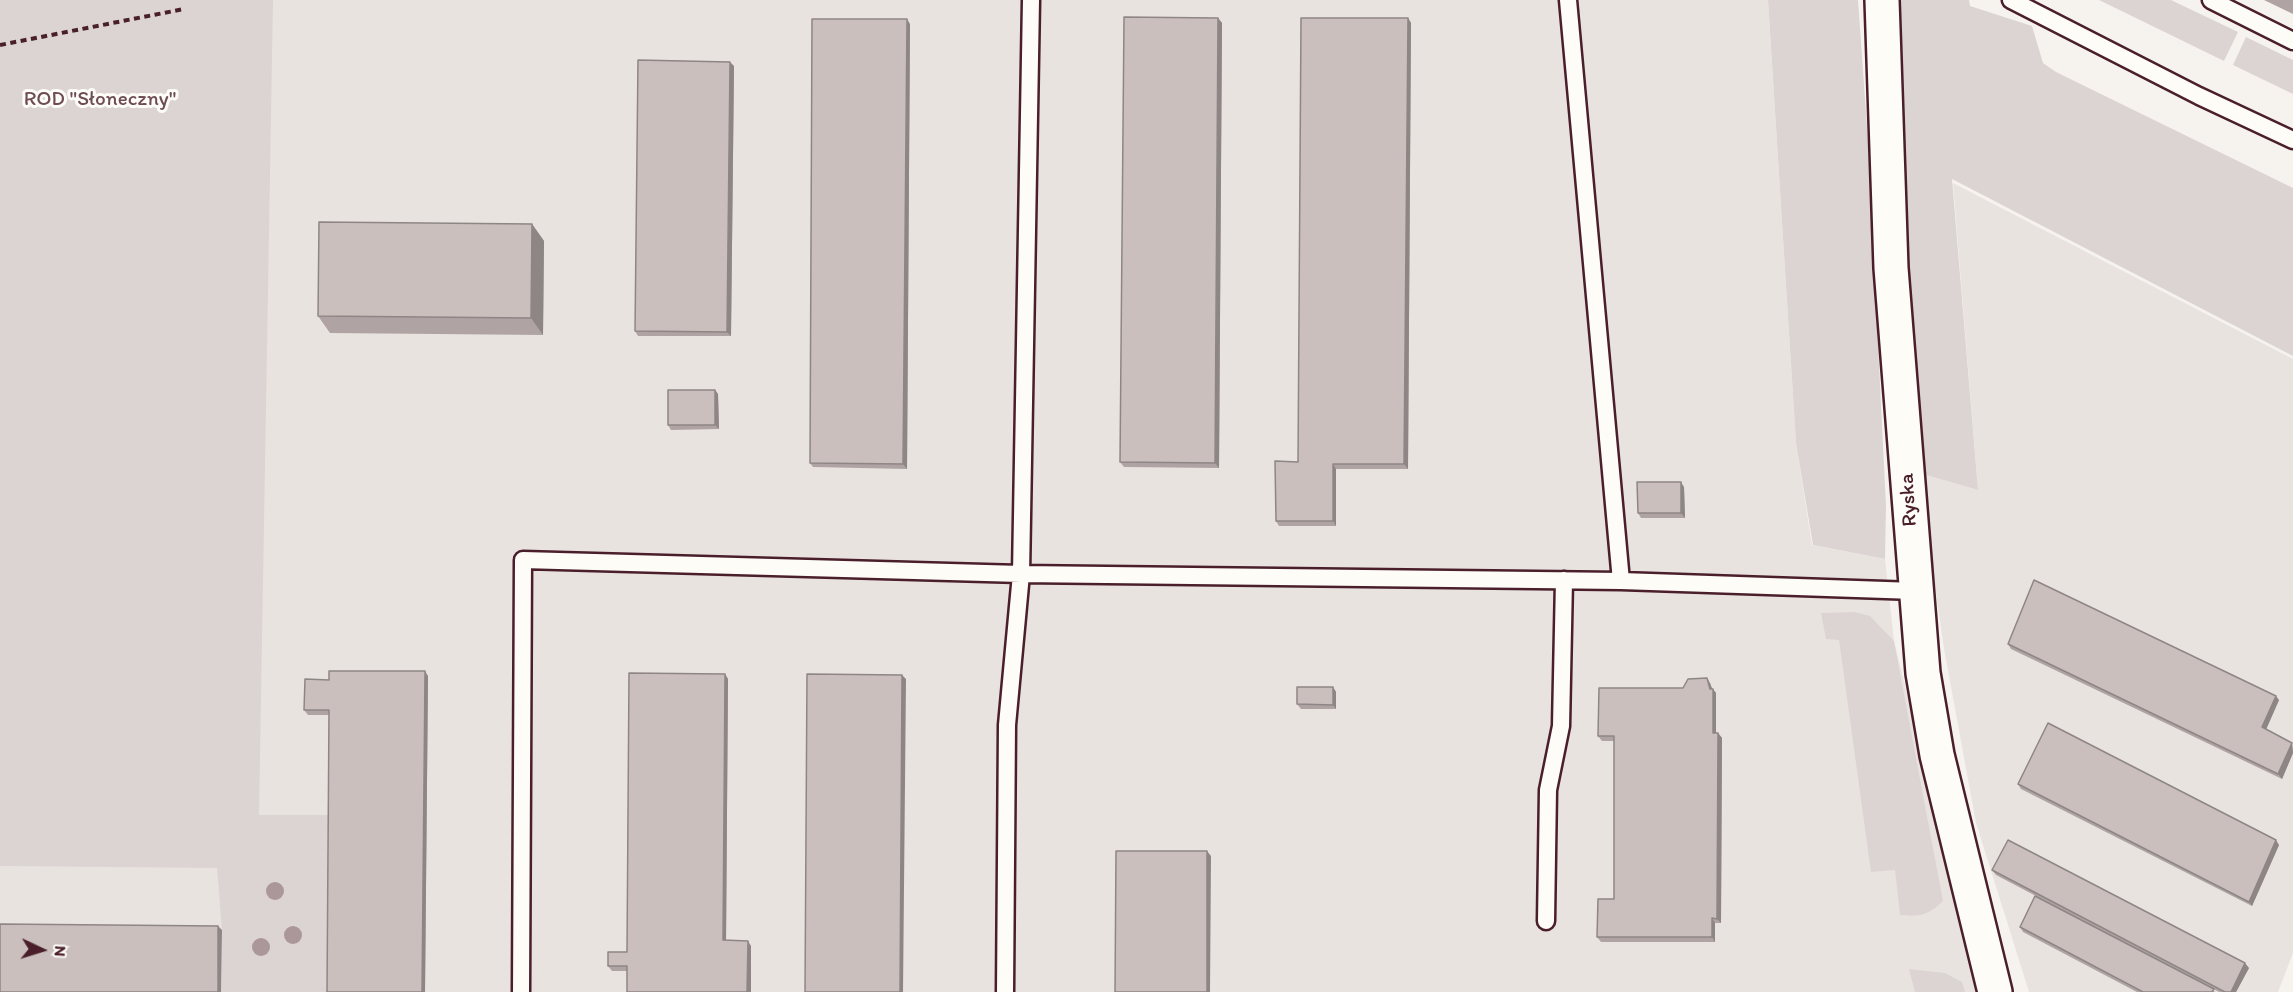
<!DOCTYPE html>
<html>
<head>
<meta charset="utf-8">
<style>
	body { margin:0 }
	#map { position:relative; width:2293px; height:992px; overflow:hidden; background:#f6f3ef; font-family:Itim,sans-serif }
	canvas { display:block }
	.north { position:absolute; left:12px; top:920px; width:60px; height:60px; -webkit-text-stroke:4px #fdfcf7; paint-order:stroke; rotate:94deg; font-size:16px; font-weight:700; line-height:24px; text-align:center; color:#4a1f2b }
	.north::after { content:''; display:block; margin:auto; width:21px; height:27px; background:#4a1f2b; clip-path:polygon(50% 0,100% 100%,50% 72%,0 100%) }
</style>
</head>
<body>
<div id="map">
<canvas width="2293" height="992"></canvas>
<div class="north">N</div>
</div>
<script>
const c = document.querySelector('canvas').getContext('2d');
c.lineJoin = 'round';
function fill(path, color) {
  c.fillStyle = color;
  c.fill(path, 'evenodd');
}
function stroke(path, color, width, dash) {
  c.strokeStyle = color;
  c.lineWidth = width;
  c.lineCap = dash ? 'butt' : 'round';
  c.setLineDash(dash || []);
  c.stroke(path);
}
function label(font, color, halo, rows, align = 'center') {
  c.font = font + ' Itim,sans-serif';
  c.lineWidth = 6;
  c.setLineDash([]);
  c.textBaseline = 'middle';
  c.strokeStyle = halo;
  c.fillStyle = color;
  for (const [text, x, y, turn = 0] of rows) {
    c.save();
    c.translate(x, y);
    c.rotate((+turn || 0) * Math.PI / 180);
    c.textAlign = isNaN(turn) ? turn : align;
    if (halo) c.strokeText(text, 0, 0);
    c.fillText(text, 0, 0);
    c.restore();
  }
}
fill(new Path2D(`
	M202,0H1768L1796,443L1812,545L1885,559L1894,641L1981,992H0V561Z
	M1953,183L2293,359V953L2278,992H2029L1976,823L1944,649L1919,473L1978,490Z`), '#e9e3e0');
fill(new Path2D(`
	M0,0H273L259,815H332L330,992H221L222,930L217,868L0,866Z
	M1768,0H1858L1868,141L1886,506L1885,559L1813,545L1796,443Z
	M1896,0H1969L1970,6L2032,26L2043,63L2056,72L2293,188V356L1952,179L1978,490L1919,473L1900,152Z
	M2099,0H2171L2238,32L2224,61Z
	M2246,37L2293,60V94L2233,65Z
	M1855,612L1870,616L1894,641L1943,901C1929,915 1920,917 1900,915L1895,870L1871,872L1839,640L1826,639L1821,613Z
	M1909,969L1945,973L1962,982L1965,992H1915Z`), '#dcd4d2');
const service = new Path2D(`
	M1568,0L1621,581
	M2011,0L2199,96L2293,140
	M2211,0L2293,41
	M1546,921L1548,790L1561,726L1564,580
	M521,992L523,560L1021,574L1621,581L1915,591
	M1005,992L1007,725L1021,574L1031,0`);
const minor = new Path2D(`
	M1882,0L1891,268L1923,673L1937,755L1995,992`);
stroke(service, '#4a1f2b', 21);
stroke(minor, '#4a1f2b', 38);
stroke(new Path2D(`
	M0,45L184,9`), '#4a1f2b', 4, [6, 4.5]);
stroke(service, '#fdfcf7', 16);
stroke(minor, '#fdfcf7', 33);
c.fillStyle = '#ab979a';
for (const [x, y] of [
	[275,891],
	[293,935],
	[261,947]
]) {
  c.beginPath();
  c.arc(x, y, 9, 0, 2 * Math.PI);
  c.fill();
}
fill(new Path2D(`
	M2264,0H2293V14Z
	M1218,18L1222,23L1219,468L1124,467L1120,462Z
	M1408,18L1411,23L1408,469H1336V526H1279L1276,521L1298,462Z
	M910,24L907,469L813,467L810,463Z
	M734,66L731,336H638L635,331Z
	M532,224L544,241L543,335L330,333L318,316Z
	M715,390L718,394L719,429L671,430L668,425Z
	M1684,487L1685,518H1641L1638,513Z
	M2008,644L2279,700L2266,729L2292,743L2293,753L2282,779L2011,649Z
	M725,674L728,679L726,940L751,946V992H627V971H612L608,966L627,952Z
	M428,676L425,992H327L329,715H308L304,710L329,680Z
	M1710,683L1712,689L1716,693V733H1718L1722,738L1721,923H1715V942H1601L1597,937L1614,899V741H1602L1598,736L1683,688Z
	M1333,687L1336,692V709H1301L1297,704Z
	M2018,784L2279,845L2252,906L2021,789Z
	M1992,870L2249,968L2236,992H2219L1996,875Z
	M2020,927L2216,992H2137L2023,932Z`), '#afa4a3');
fill(new Path2D(`
	M1218,18L1222,23L1219,468L1215,463Z
	M1408,18L1411,23L1408,469L1404,464Z
	M907,19L910,24L907,469L903,464Z
	M730,62L734,66L731,336L727,332Z
	M532,224L544,241L543,335L531,318Z
	M715,390L718,394L719,429L715,425Z
	M1333,464L1336,469V526L1333,521Z
	M1681,482L1684,487L1685,518L1681,513Z
	M425,671L428,676L425,992H422Z
	M725,674L728,679L726,945L723,940Z
	M902,675L906,679L903,992H900Z
	M1707,678L1710,683L1713,691V689L1716,693V738L1713,733Z
	M1333,687L1336,692V709L1333,705Z
	M2276,696L2279,700L2265,732L2262,727Z
	M1718,733L1722,738L1721,923L1717,919Z
	M2292,743L2293,753L2282,779L2278,774Z
	M2276,840L2279,845L2252,906L2249,902Z
	M1207,851L1211,856L1210,992H1207Z
	M1712,918L1715,923V942L1712,937Z
	M218,926L222,930L221,992H218Z
	M748,941L751,946V992H747Z
	M2245,963L2249,968L2236,992H2231Z`), '#8e8685');
const building = new Path2D(`
	M1124,17L1218,18L1215,463L1120,462Z
	M1301,18H1408L1404,464H1333V521H1276L1275,461L1298,462Z
	M812,19H907L903,464L810,463Z
	M638,60L730,62L727,332L635,331Z
	M319,222L532,224L531,318L318,316Z
	M668,390H715V425H668Z
	M1637,482H1681V513H1638Z
	M2034,580L2276,696L2262,727L2292,743L2278,774L2008,644Z
	M329,671H425L422,992H327L329,710H304L305,679L329,680Z
	M629,673L725,674L723,940L748,941L747,992H627V966H608V952H627Z
	M807,674L902,675L900,992H805Z
	M1707,678L1710,689H1713V733H1718L1717,919L1712,918V937H1597L1598,899H1614V736H1598L1599,688H1683L1688,679Z
	M1297,687H1333V705L1297,704Z
	M2048,723L2276,840L2249,902L2018,784Z
	M2008,840L2245,963L2231,992H2225L1992,870Z
	M1116,851H1207V992H1115Z
	M2035,896L2214,989L2212,992H2143L2020,927Z
	M0,924L218,926V992H0Z`);
fill(building, '#cbbfbe');
stroke(building, '#8e8685', 1.5);
label('21px', '#6e4c55', '#fdfcf7', [
	["ROD \"Słoneczny\"",100,100]
]);
label('21px', '#4a1f2b', '#fdfcf7', [
	["Ryska",1909,500,-94]
]);
</script>
</body>
</html>
